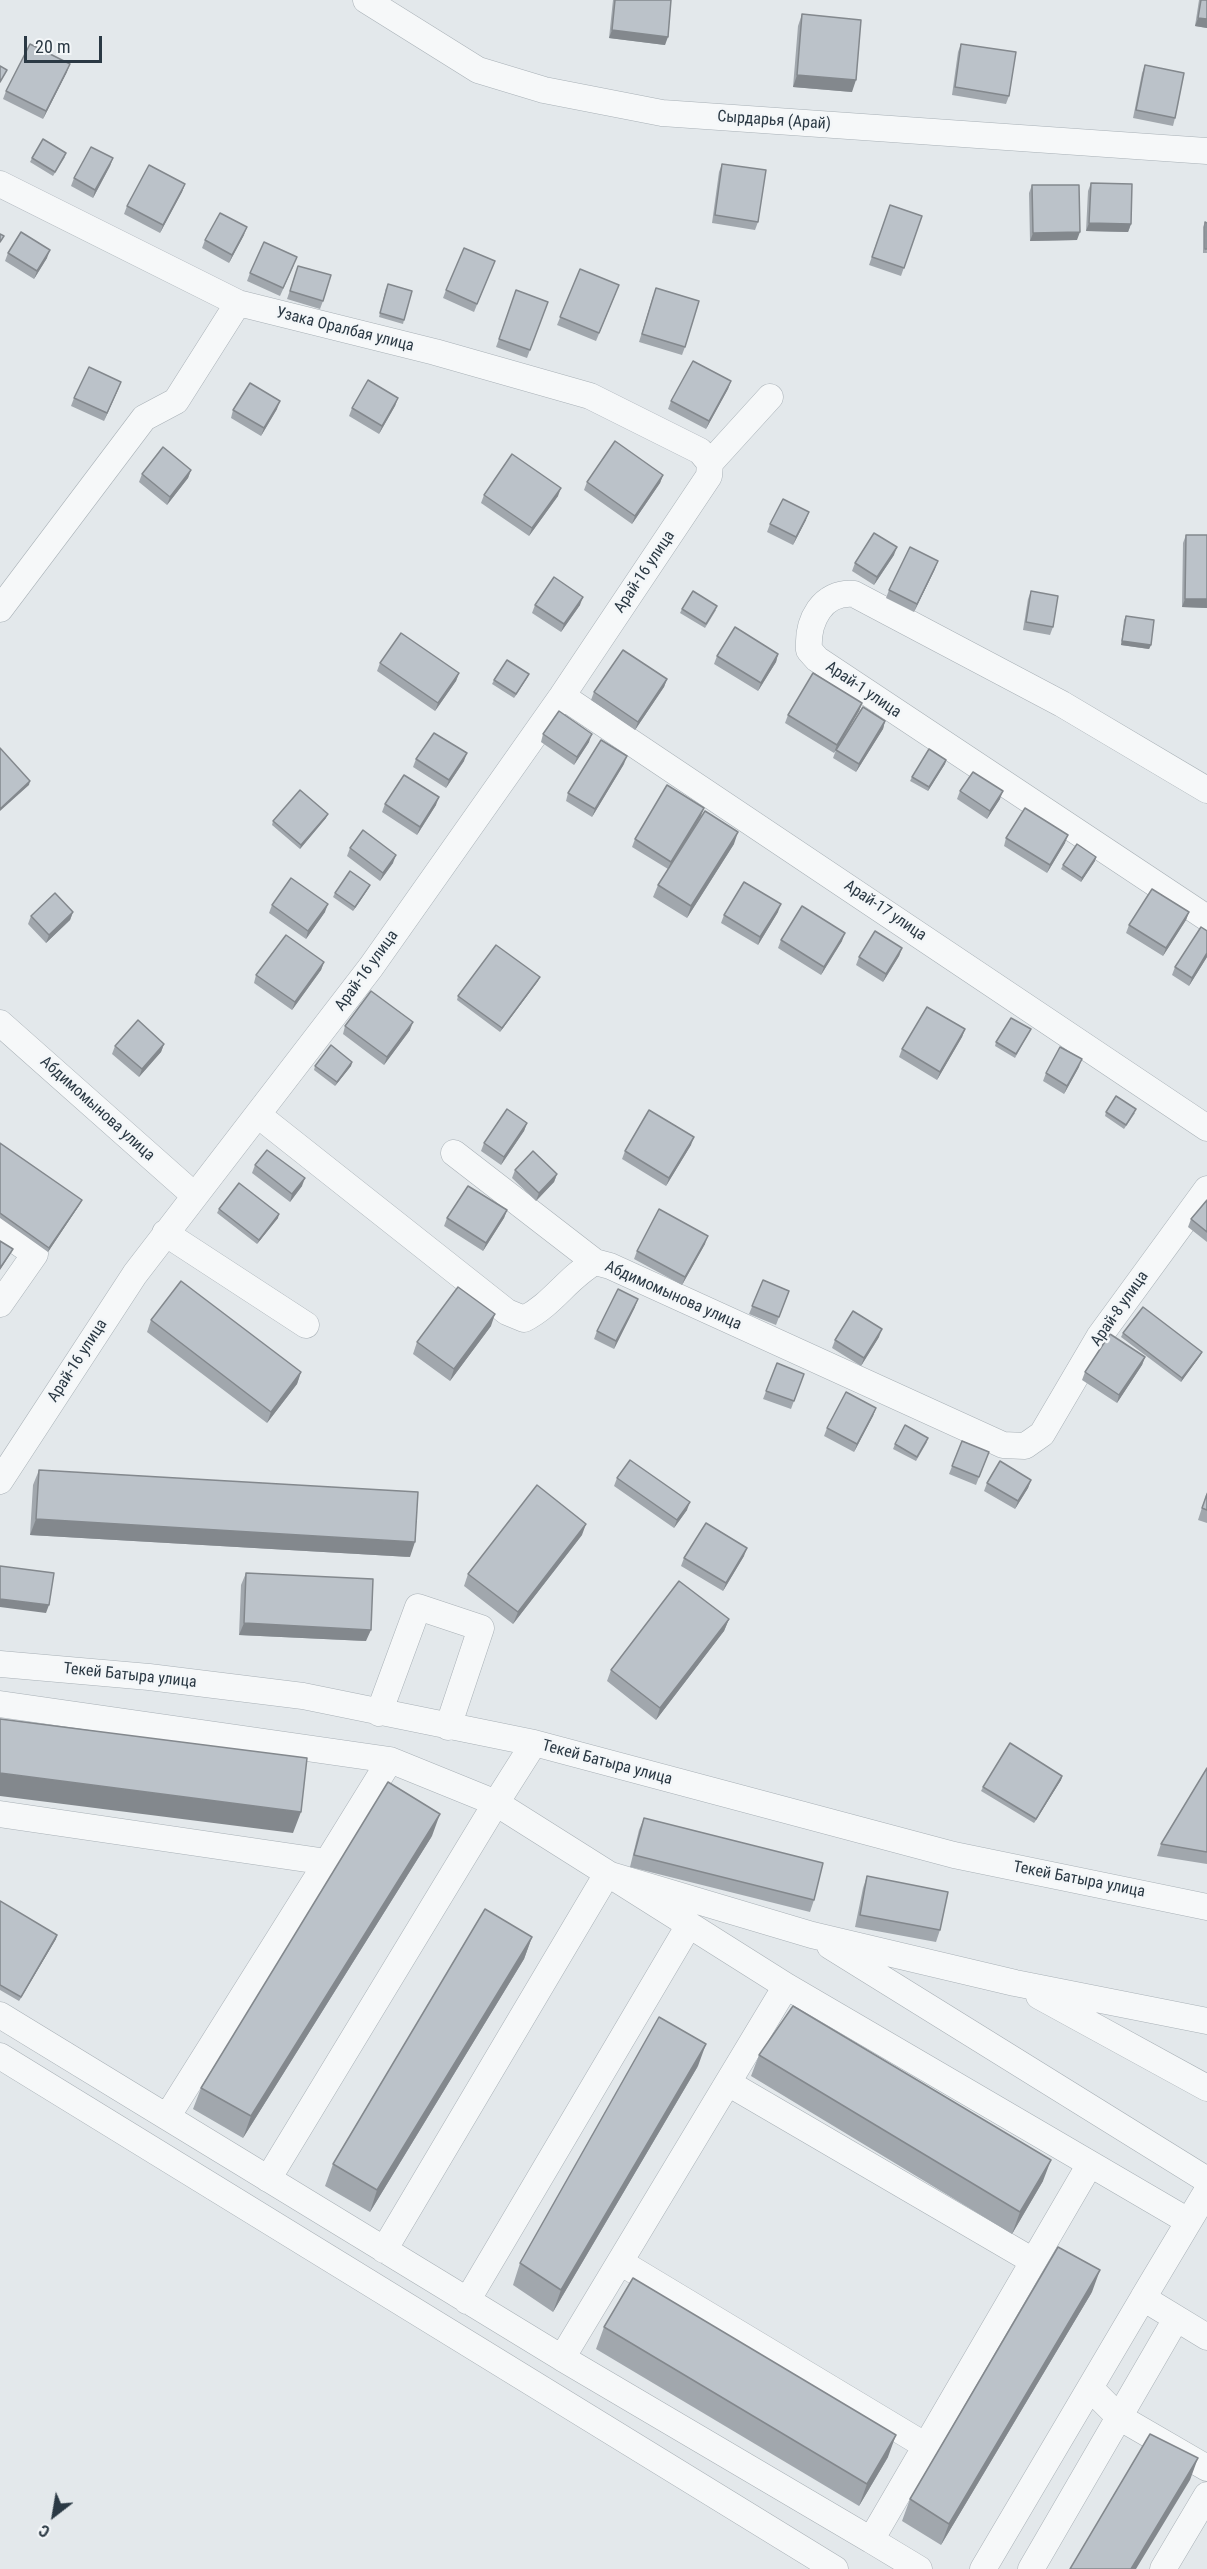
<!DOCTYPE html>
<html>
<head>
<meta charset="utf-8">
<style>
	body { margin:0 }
	#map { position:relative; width:1207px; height:2569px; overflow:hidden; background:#e3e8eb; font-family:"Roboto Condensed",sans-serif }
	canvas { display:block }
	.north { position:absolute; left:24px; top:2485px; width:60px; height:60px; -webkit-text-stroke:4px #f3f6f8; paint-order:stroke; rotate:211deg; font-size:16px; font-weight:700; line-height:24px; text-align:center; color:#2b3944 }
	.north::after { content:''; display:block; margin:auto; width:21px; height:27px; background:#2b3944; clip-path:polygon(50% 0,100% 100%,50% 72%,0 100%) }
	.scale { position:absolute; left:24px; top:36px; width:78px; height:27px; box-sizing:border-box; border:3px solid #2b3944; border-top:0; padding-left:8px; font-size:18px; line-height:21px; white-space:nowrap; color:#2b3944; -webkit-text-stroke:4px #f3f6f8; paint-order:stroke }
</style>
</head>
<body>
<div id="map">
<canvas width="1207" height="2569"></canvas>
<div class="north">С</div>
<div class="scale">20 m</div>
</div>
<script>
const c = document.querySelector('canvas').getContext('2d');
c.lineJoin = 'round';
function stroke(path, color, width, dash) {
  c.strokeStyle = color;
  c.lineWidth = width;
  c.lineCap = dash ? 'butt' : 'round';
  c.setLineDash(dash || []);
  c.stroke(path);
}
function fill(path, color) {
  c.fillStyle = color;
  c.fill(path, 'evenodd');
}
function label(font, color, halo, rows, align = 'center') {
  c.font = font + ' "Roboto Condensed",sans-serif';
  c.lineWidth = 5;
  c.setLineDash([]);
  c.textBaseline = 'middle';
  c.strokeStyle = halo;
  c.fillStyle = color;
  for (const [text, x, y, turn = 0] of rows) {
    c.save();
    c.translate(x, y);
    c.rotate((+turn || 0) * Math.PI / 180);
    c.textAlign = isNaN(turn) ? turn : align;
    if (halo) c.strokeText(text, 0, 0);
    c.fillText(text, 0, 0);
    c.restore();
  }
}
const minor = new Path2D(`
	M366,0L478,70L544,90L662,113L1207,151
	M0,184L238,303L435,352L590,396L700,451L710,463L709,476L562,696L371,967L135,1274L0,1481
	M710,463L770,397
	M0,609L144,418L176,401L238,303
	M562,696L1207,1128
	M1207,790L1062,704L854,594C822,591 807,621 809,650L817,659L1207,918
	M0,1023L194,1195
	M258,1115L507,1312L524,1319C552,1305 568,1277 595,1262L610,1266L1003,1445L1025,1446L1042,1434L1099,1337L1207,1189
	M454,1153L595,1262
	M0,1230L35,1254L0,1304
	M165,1233L306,1325
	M0,1664L149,1677L303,1696L534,1743L954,1855L1207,1907
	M0,1704L390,1760L496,1803L268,2179
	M379,1713L418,1607L481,1628L448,1727
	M534,1743L496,1803L786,1986L1188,2221
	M0,1814L327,1862L390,1760
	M327,1862L167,2117L562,2358L786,1986
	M830,1946L1207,2180
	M1039,1996L1207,2088
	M0,2015L167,2117
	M0,2056L835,2569
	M728,2083L1033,2261
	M1207,2191L1143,2298L1207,2337
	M384,2250L607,1874L812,1935L1015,1983L1207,2021
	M620,2262L926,2446
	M467,2301L689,1925
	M562,2358L871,2540L1090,2164
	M1090,2388L1119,2417L1207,2468
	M871,2540L919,2569
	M983,2569L1143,2298
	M1031,2569L1176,2319
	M1163,2569L1207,2495`);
stroke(minor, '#a8b0b6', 27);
stroke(minor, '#f6f8f9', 26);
fill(new Path2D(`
	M613,0H671L665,45L609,38Z
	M1199,0H1207V28L1195,26Z
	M802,14L852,92L793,87L798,26Z
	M961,44L1009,96L1006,104L952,95L958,52Z
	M1145,65L1175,118L1173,126L1133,118L1142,73Z
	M67,72L43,119L3,99L6,91Z
	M65,157L53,176L30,162L32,158Z
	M113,158L110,166L93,198L71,186L74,178Z
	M722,164L758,222L755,230L712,223L719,172Z
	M1091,183L1131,224L1128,232L1086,231L1088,191Z
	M185,184L182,192L160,233L124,214L127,206Z
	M1032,185L1077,240L1030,241L1029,193Z
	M890,205L922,216L901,276L869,265Z
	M1205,222L1207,253H1203V227Z
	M244,235L229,263L202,248L205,240Z
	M8,253L47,258L34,279L5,261Z
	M495,261L474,312L443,298L446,290Z
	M294,265L280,296L247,281L250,273Z
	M298,266L323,301L320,309L287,299Z
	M580,269L616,293L596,341L557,325Z
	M386,288L404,320L403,324L379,317Z
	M516,290L548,302L527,358L496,347Z
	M653,296L685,347L682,355L639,342Z
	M731,381L728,389L706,429L668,409L671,401Z
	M121,382L104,421L71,406L74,398Z
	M398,398L395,406L379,434L349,416L352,408Z
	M277,409L261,436L231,418L233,410Z
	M191,470L188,478L167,505L139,482L142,474Z
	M663,475L660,483L632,524L584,490L587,482Z
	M484,495L558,496L529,536L481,503Z
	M806,520L793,545L767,532L770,524Z
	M1186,535H1207V608L1182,607L1183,543Z
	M894,555L874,585L852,571L855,563Z
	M935,569L914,612L886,598L889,590Z
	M1031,591L1053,627L1050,635L1023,630L1028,599Z
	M535,605H580L561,632L532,613Z
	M682,609L716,610L705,628L680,613Z
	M1126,616L1151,645L1149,649L1121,645L1124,620Z
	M778,654L776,662L758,691L714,664L717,656Z
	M380,663L459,673L456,681L435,711L377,671Z
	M529,674L527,678L514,698L492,684L494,680Z
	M667,679L664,687L635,730L591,700L594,692Z
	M862,703L859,711L834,753L785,723L788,715Z
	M885,721L883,729L856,772L833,758L836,750Z
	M543,734L589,742L574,765L541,742Z
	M416,759L464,761L446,788L413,767Z
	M946,760L945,764L928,791L910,781L912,777Z
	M624,764L592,817L566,801L568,793Z
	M960,791L1000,799L987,819L957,799Z
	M385,804L436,805L417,835L382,812Z
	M701,816L679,852L734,844L687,918L653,897L658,885L668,869L632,847L635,839Z
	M326,818L300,849L272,825L273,821Z
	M1006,838L1065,843L1047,873L1004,846Z
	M350,848L393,863L380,881L347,856Z
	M1095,861L1081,882L1061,869L1063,865Z
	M368,889L353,911L333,897L335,893Z
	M272,905L325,912L306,939L269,913Z
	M73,912L70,920L46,943L28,924L31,916Z
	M778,912L758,945L721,923L724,915Z
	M1189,912L1186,920L1163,956L1126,933L1129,925Z
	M1207,931V957L1189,986L1172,975L1175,967Z
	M781,940L842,941L821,975L778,948Z
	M902,948L899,956L883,982L856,965L859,957Z
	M324,962L321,970L292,1010L254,983L256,975Z
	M538,981L500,1032L457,1000L458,996Z
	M345,1026L410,1030L384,1065L343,1034Z
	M965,1029L962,1037L937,1080L899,1057L902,1049Z
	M1031,1029L1015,1058L995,1046L996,1042Z
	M164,1044L161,1052L139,1077L112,1054L115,1046Z
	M352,1062L351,1066L335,1086L314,1070L315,1066Z
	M1079,1067L1064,1094L1043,1081L1046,1073Z
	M1106,1112L1135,1113L1124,1129L1105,1116Z
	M527,1123L524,1131L501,1165L481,1151L484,1143Z
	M0,1143L80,1204L48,1252L0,1218Z
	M691,1145L666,1186L622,1159L625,1151Z
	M255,1165L302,1186L290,1202L252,1173Z
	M515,1170L557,1174L554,1182L536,1201L512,1178Z
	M1207,1200V1242L1188,1227L1191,1219Z
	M219,1209L278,1218L257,1244L217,1213Z
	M507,1210L504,1218L483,1251L444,1226L447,1218Z
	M705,1244L682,1285L634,1259L637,1251Z
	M763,1280L789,1291L776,1325L749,1314Z
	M635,1307L614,1349L594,1339L597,1331Z
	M151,1320L301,1372L297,1384L267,1423L147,1332Z
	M491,1326L450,1381L413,1354L417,1342Z
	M1123,1333L1202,1352L1200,1356L1181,1382L1121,1337Z
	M879,1337L861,1366L832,1348L835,1340Z
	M1145,1357L1142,1365L1117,1403L1082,1380L1085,1372Z
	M777,1363L804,1374L791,1409L763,1399Z
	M876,1408L873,1416L854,1452L824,1436L827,1428Z
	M962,1441L989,1452L976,1485L949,1474Z
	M927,1442L916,1461L893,1449L895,1444Z
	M39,1470L410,1557L30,1535L33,1485Z
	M617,1478L687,1510L674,1528L614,1486Z
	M1031,1480L1028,1488L1015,1509L984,1491L987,1483Z
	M1207,1492V1523L1198,1520Z
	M582,1535L513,1624L464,1586L468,1574Z
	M744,1556L723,1591L681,1566L684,1558Z
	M246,1573L366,1641L239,1635L241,1585Z
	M729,1619L724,1631L656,1720L607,1681L611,1670Z
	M1207,1768V1864L1157,1856L1161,1844Z
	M1062,1776L1061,1780L1034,1823L981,1791L983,1787Z
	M644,1818L814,1900L810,1912L630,1867L639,1830Z
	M432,1836L243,2138L193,2109L201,2088Z
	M867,1876L940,1930L936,1942L855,1927L863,1888Z
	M0,1901L56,1939L19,2001L0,1990Z
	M532,1937L524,1959L370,2212L325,2186L333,2164Z
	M759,2055L1043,2181L1012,2234L751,2076Z
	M698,2066L553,2312L513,2285L520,2263Z
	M1092,2292L941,2545L902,2521L910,2499Z
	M604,2327L888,2457L859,2506L596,2349Z`), '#a1a7ad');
fill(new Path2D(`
	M1198,18L1207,19V28L1195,26Z
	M612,30L668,37L665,45L609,38Z
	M70,64L67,72L43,119L46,111Z
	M797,75L856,80L852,92L793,87Z
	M113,158L110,166L93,198L95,190Z
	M185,184L182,192L160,233L163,225Z
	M1089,223L1131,224L1128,232L1086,231Z
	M247,227L244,235L229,263L232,255Z
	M1080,232L1077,240L1030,241L1033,233Z
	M50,250L47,258L34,279L37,271Z
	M731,381L728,389L706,429L709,421Z
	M121,382L118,390L104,421L107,413Z
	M398,398L395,406L379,434L382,426Z
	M280,401L277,409L261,436L264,428Z
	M191,470L188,478L167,505L170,497Z
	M663,475L660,483L632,524L635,516Z
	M561,488L558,496L529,536L532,528Z
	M809,512L806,520L793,545L796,537Z
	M897,547L894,555L874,585L877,577Z
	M938,561L935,569L914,612L917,604Z
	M583,597L580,605L561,632L564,624Z
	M1185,599H1207V608L1182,607Z
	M1122,641L1151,645L1149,649L1121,645Z
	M778,654L776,662L758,691L761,683Z
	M459,673L456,681L435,711L438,703Z
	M529,674L527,678L514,698L516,694Z
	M667,679L664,687L635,730L638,722Z
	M862,703L859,711L834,753L837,745Z
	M885,721L883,729L856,772L859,764Z
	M592,734L589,742L574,765L577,757Z
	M467,753L464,761L446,788L449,780Z
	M627,756L624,764L592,817L595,809Z
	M946,760L945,764L928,791L929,787Z
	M30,781L29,785L0,811V809Z
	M1003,791L1000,799L987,819L990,811Z
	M439,797L436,805L417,835L420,827Z
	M704,808L701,816L668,870L671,862Z
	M328,814L326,818L300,849L301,845Z
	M738,832L734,844L687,918L691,906Z
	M1068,835L1065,843L1047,873L1050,865Z
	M396,855L393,863L380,881L383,873Z
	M1096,857L1095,861L1081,882L1082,878Z
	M370,885L368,889L353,911L355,907Z
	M328,904L325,912L306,939L308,931Z
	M781,904L778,912L758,945L760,937Z
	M73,912L70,920L46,943L49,935Z
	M1189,912L1186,920L1163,956L1166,948Z
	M845,933L842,941L821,975L824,967Z
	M902,948L899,956L883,982L886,974Z
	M1207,953V957L1189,986L1192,978Z
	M324,962L321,970L292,1010L295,1002Z
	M540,977L538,981L500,1032L502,1028Z
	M413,1022L410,1030L384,1065L387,1057Z
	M965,1029L962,1037L937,1080L940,1072Z
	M164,1044L161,1052L139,1077L142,1069Z
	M1082,1059L1079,1067L1064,1094L1067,1086Z
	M352,1062L351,1066L335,1086L337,1082Z
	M527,1123L524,1131L501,1165L504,1157Z
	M694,1137L691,1145L666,1186L669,1178Z
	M557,1174L554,1182L536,1201L539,1193Z
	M305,1178L302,1186L290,1202L292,1194Z
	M82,1200L80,1204L48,1252L49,1248Z
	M507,1210L504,1218L483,1251L486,1243Z
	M279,1214L278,1218L257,1244L259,1240Z
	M708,1236L705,1244L682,1285L685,1277Z
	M13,1249L11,1253L0,1270V1268Z
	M638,1299L635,1307L614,1349L616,1341Z
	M495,1314L491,1326L450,1381L454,1369Z
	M882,1329L879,1337L861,1366L864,1358Z
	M1202,1352L1200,1356L1181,1382L1182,1378Z
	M1145,1357L1142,1365L1117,1403L1119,1395Z
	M301,1372L297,1384L267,1423L271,1412Z
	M876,1408L873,1416L854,1452L857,1444Z
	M1031,1480L1028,1488L1015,1509L1018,1501Z
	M690,1502L687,1510L674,1528L677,1520Z
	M36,1519L415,1542L410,1557L30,1535Z
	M586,1524L582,1535L513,1624L518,1612Z
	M747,1548L744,1556L723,1591L726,1583Z
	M0,1599L49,1605L46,1613L0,1607Z
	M729,1619L724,1631L656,1720L660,1708Z
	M244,1623L371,1630L366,1641L239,1635Z
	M0,1773L301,1812L293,1833L0,1796Z
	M1062,1776L1061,1780L1034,1823L1036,1819Z
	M440,1814L432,1836L243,2138L251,2116Z
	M57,1935L56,1939L19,2001L21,1997Z
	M532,1937L524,1959L370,2212L377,2190Z
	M706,2044L698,2066L553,2312L561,2290Z
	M1051,2160L1043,2181L1012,2234L1020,2212Z
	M1100,2270L1092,2292L941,2545L949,2524Z
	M896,2435L888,2457L859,2506L867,2484Z
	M1198,2458L1190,2480L1136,2569H1131Z`), '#83888d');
const building = new Path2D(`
	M615,0H671L668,37L612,30Z
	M1201,0H1207V19L1198,18Z
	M802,14L861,20L856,80L797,75Z
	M30,44L70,64L46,111L6,91Z
	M961,44L1016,52L1009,96L955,87Z
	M1145,65L1184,73L1175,118L1136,110Z
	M0,66L7,70L0,82Z
	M43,139L66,153L55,172L32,158Z
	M91,147L113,158L95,190L74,178Z
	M722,164L766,170L758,222L715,215Z
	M149,165L185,184L163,225L127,206Z
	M1091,183L1132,184L1131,224L1089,223Z
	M1032,185H1079L1080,232L1033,233Z
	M890,205L922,216L904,268L872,257Z
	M220,213L247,227L232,255L205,240Z
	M1205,222L1207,223V249H1205Z
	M21,232L50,250L37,271L8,253Z
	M0,234L4,236L0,242Z
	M264,242L297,257L283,288L250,273Z
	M464,248L495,261L477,304L446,290Z
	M298,266L331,275L323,301L290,291Z
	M580,269L619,285L599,333L560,317Z
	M388,284L412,291L404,320L380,313Z
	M656,288L699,301L685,347L642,334Z
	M516,290L548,302L530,350L499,339Z
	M693,361L731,381L709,421L671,401Z
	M89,367L121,382L107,413L74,398Z
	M368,380L398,398L382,426L352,408Z
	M250,383L280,401L264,428L233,410Z
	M615,441L663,475L635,516L587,482Z
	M163,447L191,470L170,497L142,474Z
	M512,454L561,488L532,528L484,495Z
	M783,499L809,512L796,537L770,524Z
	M874,533L897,547L877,577L855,563Z
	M1186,535H1207V599H1185Z
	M910,547L938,561L917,604L889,590Z
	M554,577L583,597L564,624L535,605Z
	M693,591L717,606L706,624L682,609Z
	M1031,591L1058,596L1053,627L1026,622Z
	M1126,616L1154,620L1151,645L1122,641Z
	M735,627L778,654L761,683L717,656Z
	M401,633L459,673L438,703L380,663Z
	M623,650L667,679L638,722L594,692Z
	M507,660L529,674L516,694L494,680Z
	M813,673L862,703L837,745L788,715Z
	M863,707L885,721L859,764L836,750Z
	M559,711L592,734L577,757L543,734Z
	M434,733L467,753L449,780L416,759Z
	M601,740L627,756L595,809L568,793Z
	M0,748L30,781L0,809Z
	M929,749L946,760L929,787L912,777Z
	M973,772L1003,791L990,811L960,791Z
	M404,775L439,797L420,827L385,804Z
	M667,785L704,808L671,862L635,839Z
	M300,790L328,814L301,845L273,821Z
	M1025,808L1068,835L1050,865L1006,838Z
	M705,811L738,832L691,906L658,885Z
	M363,830L396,855L383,873L350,848Z
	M1077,844L1096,857L1082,878L1063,865Z
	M350,871L370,885L355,907L335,893Z
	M291,878L328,904L308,931L272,905Z
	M744,882L781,904L760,937L724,915Z
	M1152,889L1189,912L1166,948L1129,925Z
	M55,893L73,912L49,935L31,916Z
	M802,906L845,933L824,967L781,940Z
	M1201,927L1207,931V953L1192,978L1175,967Z
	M875,931L902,948L886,974L859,957Z
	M286,935L324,962L295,1002L256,975Z
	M496,945L540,977L502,1028L458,996Z
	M371,991L413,1022L387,1057L345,1026Z
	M927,1007L965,1029L940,1072L902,1049Z
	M1011,1018L1031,1029L1016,1054L996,1042Z
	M138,1020L164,1044L142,1069L115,1046Z
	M331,1045L352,1062L337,1082L315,1066Z
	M1060,1047L1082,1059L1067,1086L1046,1073Z
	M1116,1096L1136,1109L1126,1125L1106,1112Z
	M507,1109L527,1123L504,1157L484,1143Z
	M649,1110L694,1137L669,1178L625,1151Z
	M0,1143L82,1200L49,1248L0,1213Z
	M267,1150L305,1178L292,1194L255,1165Z
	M533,1151L557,1174L539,1193L515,1170Z
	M239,1183L279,1214L259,1240L219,1209Z
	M468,1186L507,1210L486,1243L447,1218Z
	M1207,1200V1232L1191,1219Z
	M659,1209L708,1236L685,1277L637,1251Z
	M0,1241L13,1249L0,1268Z
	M763,1280L789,1291L779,1317L752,1306Z
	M181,1281L301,1372L271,1412L151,1320Z
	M458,1287L495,1314L454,1369L417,1342Z
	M618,1289L638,1299L616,1341L597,1331Z
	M1143,1307L1202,1352L1182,1378L1123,1333Z
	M853,1311L882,1329L864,1358L835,1340Z
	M1110,1334L1145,1357L1119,1395L1085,1372Z
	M777,1363L804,1374L794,1401L766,1391Z
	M846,1392L876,1408L857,1444L827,1428Z
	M905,1425L928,1438L917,1457L895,1444Z
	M962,1441L989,1452L979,1477L952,1466Z
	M630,1460L690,1502L677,1520L617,1478Z
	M1000,1461L1031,1480L1018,1501L987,1483Z
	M39,1470L418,1492L415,1542L36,1519Z
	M537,1485L586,1524L518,1612L468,1574Z
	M1207,1494V1510L1202,1508Z
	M706,1523L747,1548L726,1583L684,1558Z
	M0,1566L54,1573L49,1605L0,1599Z
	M246,1573L373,1579L371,1630L244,1623Z
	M679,1581L729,1619L660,1708L611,1670Z
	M0,1719L307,1758L301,1812L0,1773Z
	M1010,1743L1062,1776L1036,1819L983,1787Z
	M1207,1768V1852L1161,1844Z
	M388,1782L440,1814L251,2116L201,2088Z
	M644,1818L823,1863L814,1900L634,1855Z
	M867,1876L948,1892L940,1930L860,1915Z
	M0,1901L57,1935L21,1997L0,1985Z
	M485,1909L532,1937L377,2190L333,2164Z
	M793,2006L1051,2160L1020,2212L759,2055Z
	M659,2017L706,2044L561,2290L520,2263Z
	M1058,2247L1100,2270L949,2524L910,2499Z
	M633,2278L896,2435L867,2484L604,2327Z
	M1150,2434L1198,2458L1131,2569H1070Z`);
fill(building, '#bbc2c9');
stroke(building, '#83888d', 1.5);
label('16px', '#2b3944', '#f3f6f8', [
	["Сырдарья (Арай)",774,121,4],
	["Узака Оралбая улица",345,330,14],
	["Арай-16 улица",645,572,-56],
	["Арай-1 улица",863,690,34],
	["Арай-17 улица",885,911,34],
	["Арай-16 улица",367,971,-54],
	["Абдимомынова улица",97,1109,42],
	["Абдимомынова улица",673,1296,24],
	["Арай-8 улица",1120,1309,-55],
	["Арай-16 улица",78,1361,-57],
	["Текей Батыра улица",130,1676,6],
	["Текей Батыра улица",607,1763,15],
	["Текей Батыра улица",1079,1880,11]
]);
</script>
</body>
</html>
